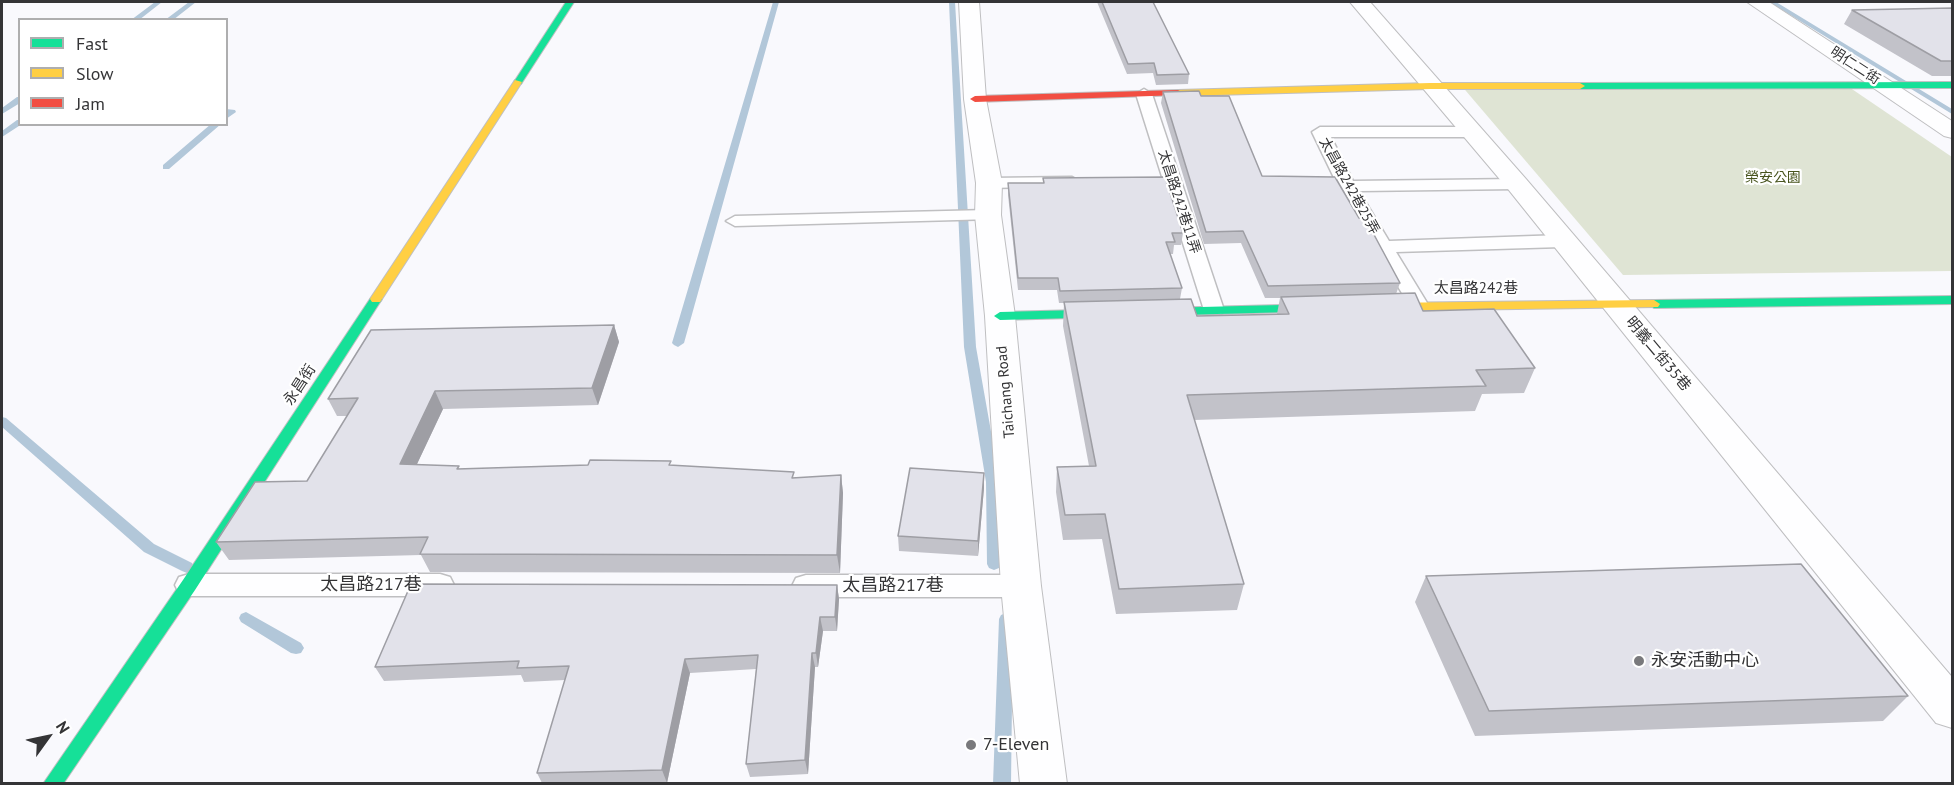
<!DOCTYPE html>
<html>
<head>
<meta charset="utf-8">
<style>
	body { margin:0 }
	#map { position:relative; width:1954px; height:785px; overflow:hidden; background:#f9f9fd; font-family:"PT Sans",sans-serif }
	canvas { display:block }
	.frame { position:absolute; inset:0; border:3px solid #343436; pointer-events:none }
	.legend { position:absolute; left:18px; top:18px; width:210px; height:108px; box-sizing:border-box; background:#fff; border:2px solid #aeaeaf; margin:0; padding:8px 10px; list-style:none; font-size:18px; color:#343436 }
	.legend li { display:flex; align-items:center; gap:12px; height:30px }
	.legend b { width:30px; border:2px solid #aeaeaf }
	.north { position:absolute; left:18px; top:707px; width:60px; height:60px; -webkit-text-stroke:4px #fff; paint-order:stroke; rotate:57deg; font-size:16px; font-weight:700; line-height:24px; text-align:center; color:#343436 }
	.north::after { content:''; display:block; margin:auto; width:21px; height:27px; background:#343436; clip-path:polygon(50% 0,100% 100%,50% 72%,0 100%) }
</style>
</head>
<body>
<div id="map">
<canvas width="1954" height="785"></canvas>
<div class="frame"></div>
<ul class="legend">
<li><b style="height:8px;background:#16e098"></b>Fast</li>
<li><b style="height:8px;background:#ffcf43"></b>Slow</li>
<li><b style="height:8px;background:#f24e42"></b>Jam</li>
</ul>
<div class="north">N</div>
</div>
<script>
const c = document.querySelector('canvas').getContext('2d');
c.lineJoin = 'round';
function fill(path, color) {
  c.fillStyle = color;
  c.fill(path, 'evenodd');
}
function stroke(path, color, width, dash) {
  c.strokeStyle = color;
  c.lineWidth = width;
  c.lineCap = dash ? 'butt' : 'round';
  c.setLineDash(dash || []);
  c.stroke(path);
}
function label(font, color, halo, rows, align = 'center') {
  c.font = font + ' "PT Sans","Noto Sans TC",sans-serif';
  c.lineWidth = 4.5;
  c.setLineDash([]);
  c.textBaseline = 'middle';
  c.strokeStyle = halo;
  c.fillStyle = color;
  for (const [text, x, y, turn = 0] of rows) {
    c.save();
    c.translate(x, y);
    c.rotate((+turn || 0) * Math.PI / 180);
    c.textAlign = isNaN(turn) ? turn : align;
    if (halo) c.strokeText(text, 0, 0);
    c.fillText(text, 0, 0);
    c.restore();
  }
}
fill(new Path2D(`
	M1843,83L1952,157V271L1623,275L1460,84Z`), '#dfe4d4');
fill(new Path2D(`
	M155,2H162L139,20H131Z
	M189,2H196L173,20H165Z
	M773,2H779L684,343L678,347L674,345L672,343Z
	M949,2H955L976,347L1000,482L1001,564L999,568L994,570L989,568L987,564L986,482L964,347Z
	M1769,2H1776L1952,109V114Z
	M17,97H20V103L2,114V108Z
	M226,109L235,110L236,112L226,119Z
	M17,120H20V124H22L2,137V131Z
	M211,124H221L169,169H163V165Z
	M2,417L6,418L154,544L192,563L194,567L192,571L187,573L182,571L144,552L2,427Z
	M246,612L301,643L304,648L301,653L296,654L291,653L241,622L239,618L241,614Z
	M1006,613L1011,615L1013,619L1011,784H993L999,619L1001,615Z`), '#b2c7d9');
const lane = new Path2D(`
	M1144,89L1152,94L1224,310L1221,314H1207L1204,310L1136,94Z
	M1320,127H1470L1478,132L1470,137H1331L1353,181L1517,179L1526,184L1517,189L1359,191L1389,241L1562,235L1571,241L1562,247L1396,252L1429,306L1426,310H1412L1338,186L1312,132Z
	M1072,177L1081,182L1078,186L989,188L980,183L989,178Z
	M988,210L997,215L994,219L735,226L726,221L735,216Z
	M189,574H440L450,577L454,585L450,593L440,596H189L179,593L175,585L179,577Z
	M806,575H1021L1031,578L1035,586L1031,594L1021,597H806L796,594L792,586L796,578Z`);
const street = new Path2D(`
	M959,2H979L986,99L1002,183L1001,215L1015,316L1041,586L1067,784H1020L1001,586L985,316L975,215L976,183L964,99Z
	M1350,2H1370L1526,179L1952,677V728L1936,723L1508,189Z
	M1747,2H1769L1952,121V138L1944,136Z`);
const fast = new Path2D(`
	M566,2H574L521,84H515L514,82Z
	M1952,82V88L1580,89L1575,86L1580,83Z
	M376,295L382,299L195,590L63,784H43L183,580L370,299Z
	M1952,296V304L1654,308L1648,304L1654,300Z
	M1322,304L1328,308L1326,311L1000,320L994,316L1000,312Z`);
const slow = new Path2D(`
	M515,80L522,82L382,299L380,302H372L370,299Z
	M1430,83H1580L1585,86L1580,89H1430L1178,96L1173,93L1178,90Z
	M1654,300L1660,304L1658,307L1376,311L1370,307L1376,303Z`);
const jam = new Path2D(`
	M1178,90L1183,93L1181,95L975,102L970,99L975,96Z`);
stroke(lane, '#bfbfc1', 3);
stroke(street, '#bfbfc1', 2);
stroke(fast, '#bfbfc1', 2);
stroke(slow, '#bfbfc1', 2);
stroke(jam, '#bfbfc1', 2);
fill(lane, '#fefeff');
fill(street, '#fefeff');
fill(fast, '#16e098');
fill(slow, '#ffcf43');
fill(jam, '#f24e42');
fill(new Path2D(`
	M1097,2H1153L1189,74L1188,84L1156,85L1153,73L1127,74Z
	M1953,8V76H1932L1844,24L1852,10Z
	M1163,92L1201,96L1262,176L1359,218L1400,283L1396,294L1423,311L1535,368L1524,393L1482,394L1475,411L1194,420L1244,584L1237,610L1116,614L1102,539L1063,540L1056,492L1057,467L1089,466L1063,326L1064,303H1059L1057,290H1018L1008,195V183H1043V178L1183,233L1181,245H1174L1173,254H1170L1182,288L1180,299L1197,316L1277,314L1280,298H1265L1241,243L1204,244L1161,103Z
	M614,325L619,342L598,405L443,409L417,464L460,469L672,466L795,478L841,475L843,493L840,573L430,572L421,555L229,560L216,542L307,481L347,416H337L328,399Z
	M984,488L978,556L899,551L898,536Z
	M1426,576L1908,696L1883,721L1475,736L1415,602Z
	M837,585L839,599L837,631H823L818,667H815L808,774L750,777L746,764L756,669L690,673L667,783H542L537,773L565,680L524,682L521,675L384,681L375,667Z`), '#c2c2c9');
fill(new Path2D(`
	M614,325L619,342L598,405L592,388Z
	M435,391L443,409L409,481L400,464Z
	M984,473V488L978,556V541Z
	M841,475L843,493L840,573L837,555Z
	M837,585L839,599L837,631L835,617Z
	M820,617L823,631L818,667L816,653Z
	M812,653L815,667L808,774L805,760Z
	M685,659L690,673L667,783L662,770Z`), '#9e9ea4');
const building = new Path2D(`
	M1102,2H1153L1189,74L1157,75L1154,63L1128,64Z
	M1953,8V61H1941L1852,10Z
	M1199,91L1201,96H1229L1262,176L1335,177L1359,218H1365L1400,283L1268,286L1243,231L1206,232L1163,92Z
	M1165,177L1183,233H1172L1175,242H1166L1182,288L1060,291L1058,278H1018L1008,183H1044L1043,178Z
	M1415,293L1423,311L1494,309L1535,368L1476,370L1486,386L1187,395L1244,584L1119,589L1105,514L1065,515L1057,467L1096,466L1064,302L1191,299L1197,316L1289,314L1281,297Z
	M614,325L592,388L435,391L400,464L459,466L457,469L588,465L590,460L671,461L669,465L794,472L792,478L841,475L837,555L420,554L428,537L216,542L255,482L307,481L358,398L328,399L371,330Z
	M910,468L984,473L978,541L898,536Z
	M1801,564L1908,696L1489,711L1426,576Z
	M411,584L837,585L835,617H820L816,653H812L805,760L746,764L758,655L685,659L662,770L537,773L569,666L517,668L519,661L375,667Z`);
fill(building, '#e2e2ea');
stroke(building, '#9e9ea4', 1.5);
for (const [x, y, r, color] of [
	[1639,661,6,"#79797c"],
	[971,745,6,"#79797c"]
]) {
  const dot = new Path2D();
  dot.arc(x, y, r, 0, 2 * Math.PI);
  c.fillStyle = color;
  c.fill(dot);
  stroke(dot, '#fff', 2);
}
label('14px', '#343436', '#fff', [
	["明仁二街",1855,66,33],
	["太昌路242巷25弄",1349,186,61],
	["太昌路242巷11弄",1179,202,72]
]);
label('14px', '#49551f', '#fff', [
	["榮安公園",1773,178]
]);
label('15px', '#343436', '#fff', [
	["太昌路242巷",1476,289],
	["明義二街35巷",1658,354,50],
	["永昌街",300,385,-57],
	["Taichang Road",1006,392,-95]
]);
label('18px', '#343436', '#fff', [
	["太昌路217巷",371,585],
	["太昌路217巷",893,586]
]);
label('18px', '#343436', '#fff', [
	["永安活動中心",1651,661],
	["7-Eleven",983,745]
], 'left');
</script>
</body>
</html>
